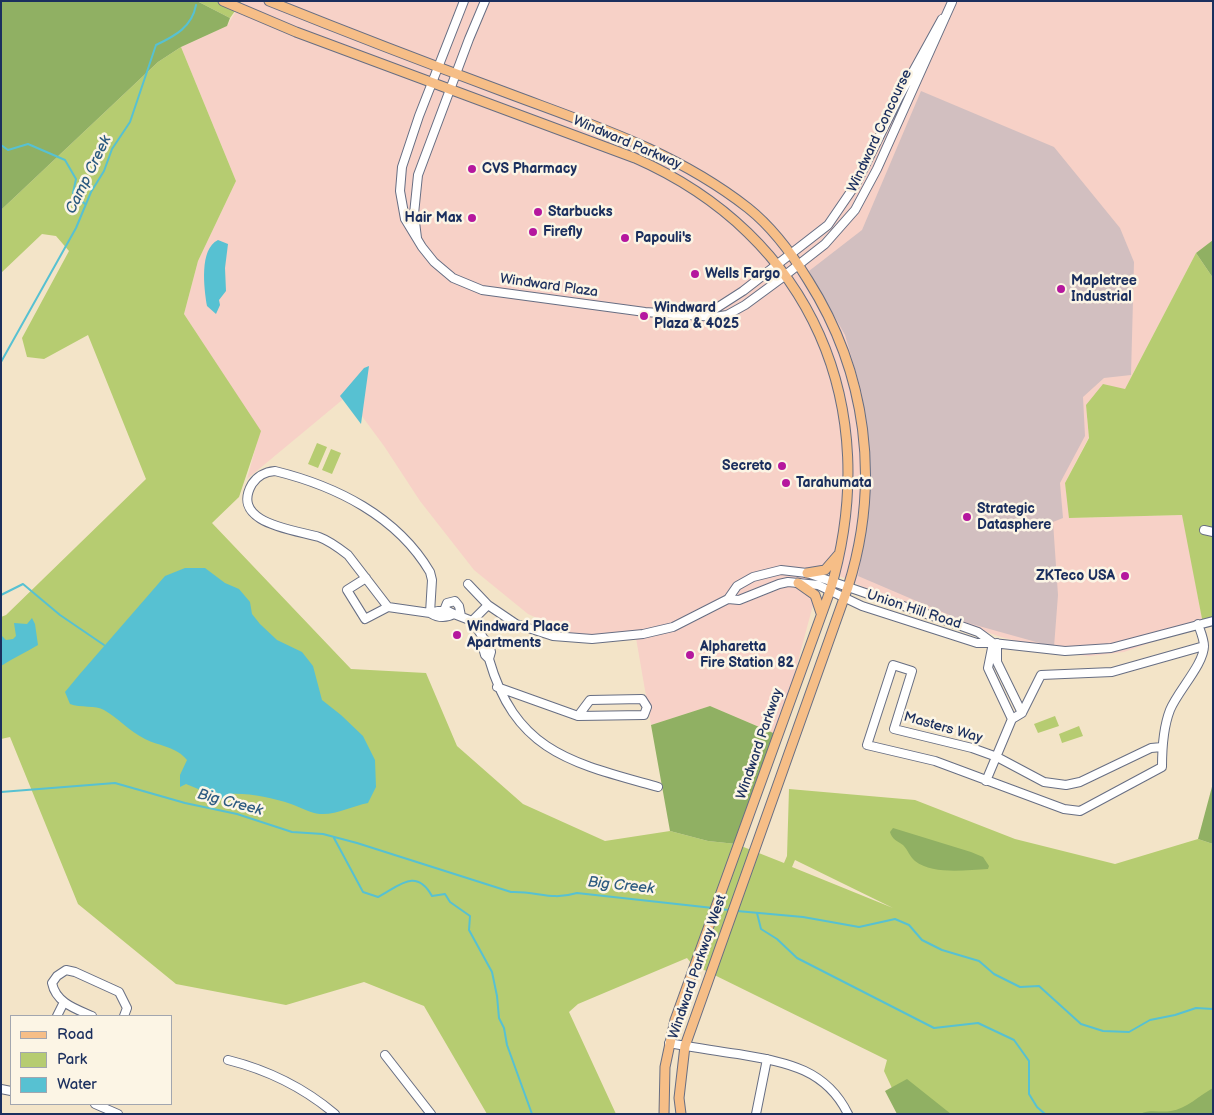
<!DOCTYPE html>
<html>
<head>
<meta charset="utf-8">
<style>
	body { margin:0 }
	#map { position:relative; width:1214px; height:1115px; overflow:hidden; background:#f3e4c8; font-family:"Balsamiq Sans",sans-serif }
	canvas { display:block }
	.frame { position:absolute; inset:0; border:2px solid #1b2f5e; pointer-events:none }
	.legend { position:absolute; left:10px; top:1015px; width:162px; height:90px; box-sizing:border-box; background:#fcf5e5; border:1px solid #a2a6af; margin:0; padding:6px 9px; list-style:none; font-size:15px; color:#1b2f5e }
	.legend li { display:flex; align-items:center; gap:10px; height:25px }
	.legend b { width:25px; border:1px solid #a2a6af }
</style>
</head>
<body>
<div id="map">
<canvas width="1214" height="1115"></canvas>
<div class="frame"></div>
<ul class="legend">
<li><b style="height:6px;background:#f6be87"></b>Road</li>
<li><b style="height:14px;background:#b6cc71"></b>Park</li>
<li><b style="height:14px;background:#57c1d2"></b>Water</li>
</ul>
</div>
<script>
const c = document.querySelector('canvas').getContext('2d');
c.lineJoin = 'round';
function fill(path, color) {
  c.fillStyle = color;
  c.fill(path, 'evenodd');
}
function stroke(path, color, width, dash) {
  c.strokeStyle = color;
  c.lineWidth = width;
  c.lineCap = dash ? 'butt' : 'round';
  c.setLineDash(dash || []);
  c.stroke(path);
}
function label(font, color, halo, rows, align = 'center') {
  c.font = font + ' "Balsamiq Sans",sans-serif';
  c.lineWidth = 5;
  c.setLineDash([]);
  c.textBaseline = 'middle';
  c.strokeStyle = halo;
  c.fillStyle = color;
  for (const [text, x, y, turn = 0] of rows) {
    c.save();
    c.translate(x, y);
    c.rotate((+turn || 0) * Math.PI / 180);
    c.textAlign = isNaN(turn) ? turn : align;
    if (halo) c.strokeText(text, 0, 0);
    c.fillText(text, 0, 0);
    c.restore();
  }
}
fill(new Path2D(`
	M242,1H1213V240L1196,253L1125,389L1086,405L1089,437L1065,483L1070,518L1183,515L1203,624L1124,652L1090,656L1066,654L1058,646L1024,643L1001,637L929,612L863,587L823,568L778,735L710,706L651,725L636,638L590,642L528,614L474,570L420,501L384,446L347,396L247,479L260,431L184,314L198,261L236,181L181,47L227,26Z`), '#f7d1c7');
fill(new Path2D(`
	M921,91L1054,147L1120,228L1134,262L1131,375L1104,378L1083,397L1085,436L1060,483L1063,518L1053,522L1058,595L1054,647L968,623L858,576L865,537L870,477L862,393L845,335L809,271L862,230Z`), '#d2bfc0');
fill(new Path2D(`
	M197,1H242L230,18Z
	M181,47L236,181L198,261L184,314L261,431L239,497L212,523L351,669L426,673L457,746L523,804L605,841L670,831L708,841L736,844L784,863L787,856L789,789L915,800L1015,839L1115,864L1198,839L1213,844V1114H904L884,1071L887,1060L692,964L687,958L578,1004L569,1012L616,1114H487L424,1006L364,982L286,1005L176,984L78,904L10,737L1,739V617L6,615L146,479L88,335L44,359L27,357L22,338L69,251L56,236L42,234L1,273V210L158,62ZM795,860L893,908L792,867Z
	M1196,253L1213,278V623L1203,624L1182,515L1069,518L1065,483L1089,438L1086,405L1103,384L1125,389Z
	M317,443L327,447L318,468L308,464Z
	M331,449L341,453L332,474L322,470Z
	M1055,716L1059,726L1038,733L1034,724Z
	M1079,726L1083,736L1062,743L1059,734Z`), '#b6cc71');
fill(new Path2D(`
	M1,1H197L230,18L227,26L181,47L158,62L1,210Z
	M1213,240V278L1196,253Z
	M710,706L778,735L736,844L708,841L670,831L651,725Z
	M1213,783V844L1198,839Z
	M893,828L971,852L983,857L989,866L988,869C966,870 933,875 915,861C910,857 908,850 903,845C897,841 892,839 890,832Z
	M907,1079L951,1114H897L885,1091Z
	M1213,1088V1114H1140C1151,1109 1160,1113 1171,1111C1186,1109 1200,1095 1213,1088Z`), '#90b063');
fill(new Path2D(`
	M218,240L228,244L225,268L226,291L219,300L220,305L216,314L207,306C204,288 199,249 218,240Z
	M369,366L361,424L340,396L364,368Z
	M185,568H205L225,583L239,589L250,602L252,614L260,624L277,640L302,652L313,666L322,700L341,715L363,736L375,760L376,787L368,803C352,806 337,815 320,814C310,813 300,807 291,804C272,798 250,793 230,794L225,800L186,784L180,787V775L187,760C177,747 159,746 145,739C129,731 118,718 104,710C96,705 80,708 70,704L65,692L79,675L165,576Z
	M32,618L35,624L38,645C25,653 13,658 1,666V635L6,640L13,639L16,636L14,623L27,624Z`), '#57c1d2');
stroke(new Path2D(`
	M1,145L8,150L28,144L65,160L76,179L73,193L85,204
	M1,362L76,228L91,192L104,171L112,149L130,122L156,45C175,36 192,27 196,5
	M1,595L23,584L60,615L104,645
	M1,792L115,783L185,803L237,814L292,832L323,834L357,843L511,892C538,891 550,901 577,893L713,908
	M334,838L363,892L378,897C399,886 416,867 432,896L445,894L450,902L470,916L469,930L492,972L497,996L499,1018L504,1028L507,1045L532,1114
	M717,909L730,910
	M737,911L803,917L859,927L895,919L909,925L922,940L942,950L979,961L994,974L1020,987L1039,986L1081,1024L1103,1031L1129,1032L1150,1020L1175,1015L1196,1008L1213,1009
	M757,913L761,929L777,939L797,958L934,1028L978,1023L1014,1040L1029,1061V1094L1037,1107L1045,1114`), '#57c1d2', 2);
const minor = new Path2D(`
	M464,1L419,116L402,167L400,191L405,219L422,247L434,262L453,278L482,290L645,312L715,317L727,315L745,305L779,280L825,244L855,210L877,169L952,2
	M417,238L414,214L418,175L469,39L485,1
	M700,315L715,309L743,291L828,225L856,184L899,97L942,19
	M275,471C336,486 397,516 430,572L432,580L430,613L388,607L348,555C339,548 330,541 319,537C297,530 229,524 252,484C258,475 265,472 275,471Z
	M1204,530L1213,532
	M366,578L347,590L365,619L388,607
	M468,584L488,605L516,624L553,636L592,639L643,634L673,627L728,599L737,586L753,577L781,570L807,573L947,621L978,632L993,643
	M728,599L739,600L779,584L788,582L818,585L862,606L977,643H993L1065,651L1111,648L1213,621
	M438,611H448L454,614C445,619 438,618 430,613Z
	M443,613L447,603L455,601L459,606L461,616
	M454,614L472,621L484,639
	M472,621L488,605
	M484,639L488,642L491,652L489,659L485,655L482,644Z
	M993,643L988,668L1012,719
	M997,643V662L1022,713
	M489,659C516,753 573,763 658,787
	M497,687L578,716
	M642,699L647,707L644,715L578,716L590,700Z
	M1162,747L1151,748L1080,782L1066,785L1044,782L997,757L972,748L894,729L912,671L893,665L867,745L935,761L1064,809L1080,811L1162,767C1162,749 1163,728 1170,710C1177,692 1204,664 1204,646C1204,639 1200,630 1198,624
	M986,781L1012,719L1022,713L1041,675L1112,672L1204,646
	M57,1016L64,1002
	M92,1016C76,1009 56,1003 52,983L57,976L66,970L75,972L119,992L127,1008L124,1016
	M669,1043C692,1047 715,1051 738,1054C783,1062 825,1067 848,1114
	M385,1055L431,1114
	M228,1060C268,1070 303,1087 335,1114
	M1,1089L11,1091
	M95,1104L118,1114
	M756,1114L767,1059`);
const major = new Path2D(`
	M223,1L296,32L635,158C812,236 885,407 830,591L675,1020L665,1067L664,1114
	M269,1C346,32 424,62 502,91C589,124 674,150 748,208C772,227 792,254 808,280C867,373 881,482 848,587L685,1046L679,1098L681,1114
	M807,573L825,570L838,555
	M798,583L815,595L821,613`);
stroke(minor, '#676e83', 10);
stroke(major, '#676e83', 11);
stroke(minor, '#fff', 8);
stroke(major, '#f6be87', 9);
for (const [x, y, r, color] of [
	[472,169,5,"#b5179e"],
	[538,212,5,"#b5179e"],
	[472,218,5,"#b5179e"],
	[533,232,5,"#b5179e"],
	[625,238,5,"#b5179e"],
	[695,274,5,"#b5179e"],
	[1061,289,5,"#b5179e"],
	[644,316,5,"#b5179e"],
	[782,466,5,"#b5179e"],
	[786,483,5,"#b5179e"],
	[967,517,5,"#b5179e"],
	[1125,576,5,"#b5179e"],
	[457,635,5,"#b5179e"],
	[690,655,5,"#b5179e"]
]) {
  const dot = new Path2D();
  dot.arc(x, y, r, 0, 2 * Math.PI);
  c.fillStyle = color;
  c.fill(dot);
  stroke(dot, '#fcf5e5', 2);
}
label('14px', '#1b2f5e', '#fcf5e5', [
	["Windward Concourse",880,131,-65],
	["Windward Parkway",627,143,23],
	["Windward Plaza",549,286,8],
	["Union Hill Road",914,610,18],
	["Masters Way",943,728,16],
	["Windward Parkway",760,744,-71],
	["Windward Parkway West",698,967,-71]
]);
label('bold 14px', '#1b2f5e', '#fcf5e5', [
	["CVS Pharmacy",482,169],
	["Starbucks",548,212],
	["Hair Max",462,218,"right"],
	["Firefly",543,232],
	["Papouli's",635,238],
	["Wells Fargo",705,274],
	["Mapletree",1071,281],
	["Industrial",1071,297],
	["Windward",654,308],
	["Plaza & 4025",654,324],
	["Secreto",772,466,"right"],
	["Tarahumata",796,483],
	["Strategic",977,509],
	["Datasphere",977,525],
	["ZKTeco USA",1115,576,"right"],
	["Windward Place",467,627],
	["Apartments",467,643],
	["Alpharetta",700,647],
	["Fire Station 82",700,663]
], 'left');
label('italic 15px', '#2d5b81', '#fcf5e5', [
	["Camp Creek",89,175,-64],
	["Big Creek",230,803,15],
	["Big Creek",621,886,6]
]);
</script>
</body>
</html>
